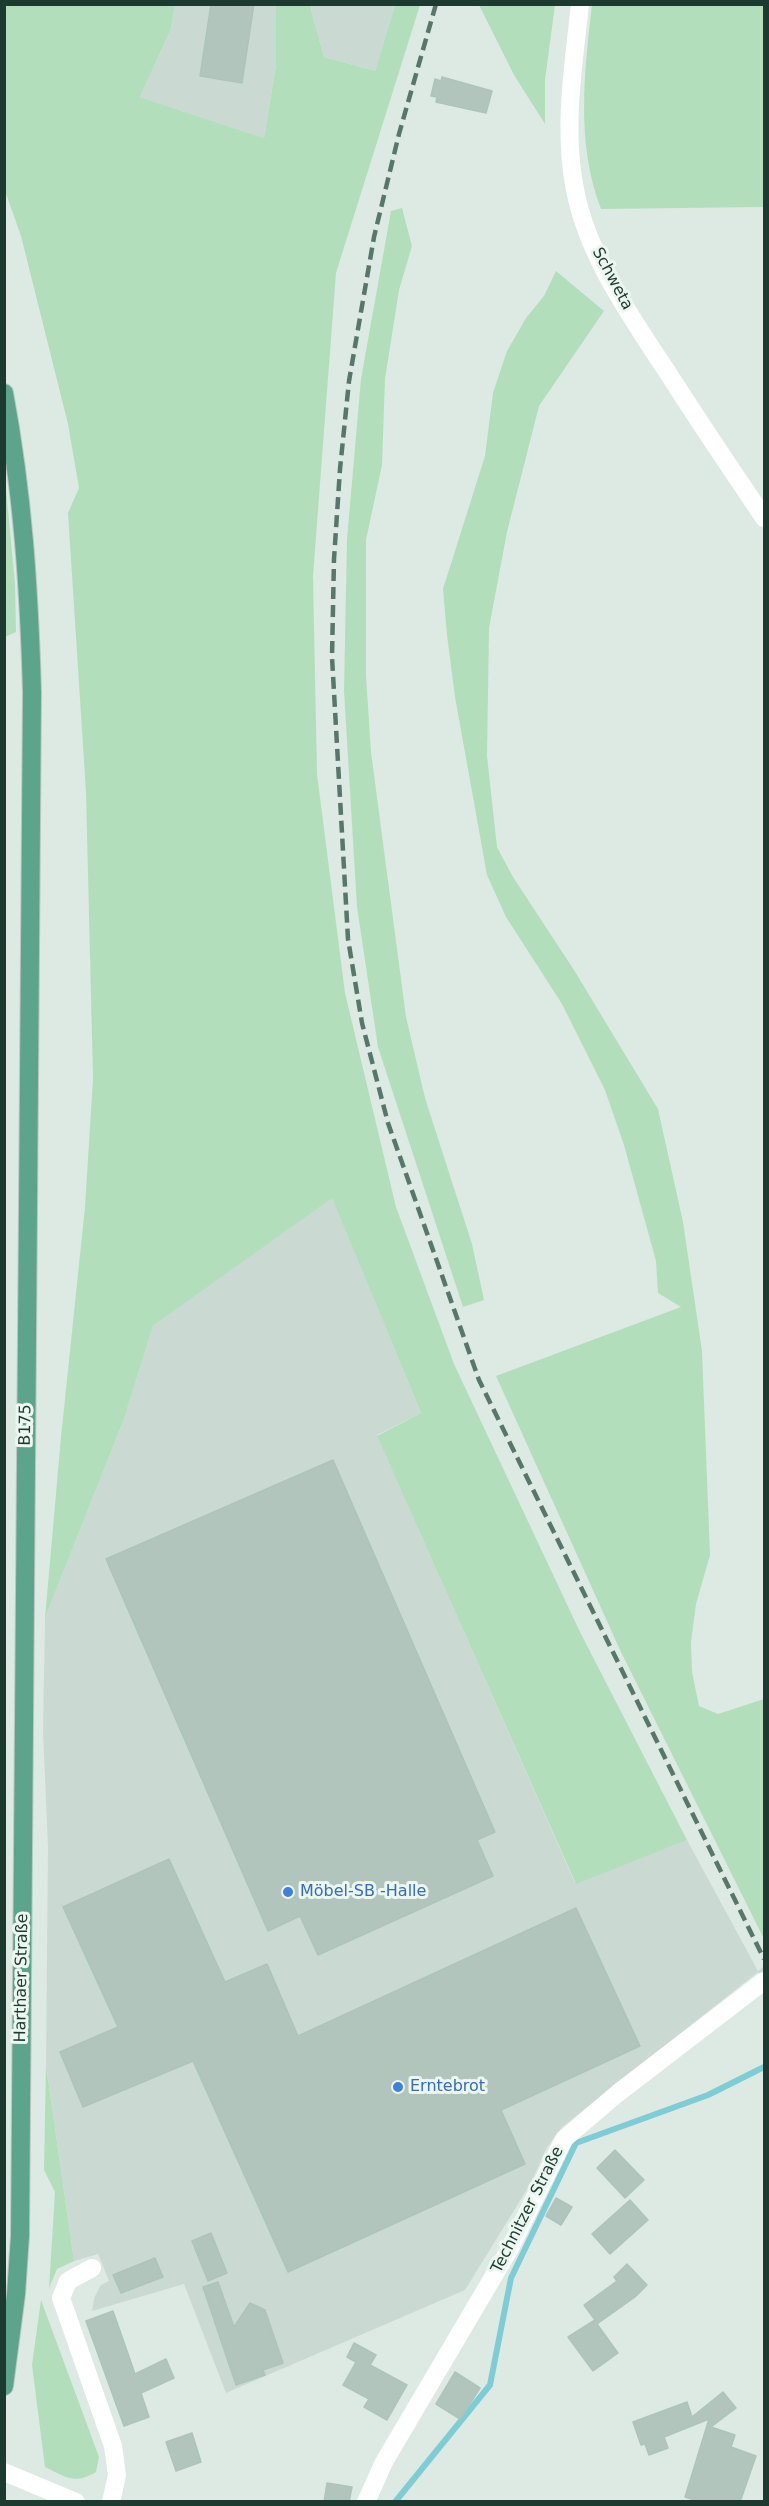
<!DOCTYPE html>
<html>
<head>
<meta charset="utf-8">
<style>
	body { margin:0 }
	#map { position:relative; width:769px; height:2506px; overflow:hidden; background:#dceae3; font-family:"DejaVu Sans",sans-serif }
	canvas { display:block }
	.frame { position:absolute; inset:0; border:6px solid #1d3a31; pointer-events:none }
</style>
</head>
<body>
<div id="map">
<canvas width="769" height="2506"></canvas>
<div class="frame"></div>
</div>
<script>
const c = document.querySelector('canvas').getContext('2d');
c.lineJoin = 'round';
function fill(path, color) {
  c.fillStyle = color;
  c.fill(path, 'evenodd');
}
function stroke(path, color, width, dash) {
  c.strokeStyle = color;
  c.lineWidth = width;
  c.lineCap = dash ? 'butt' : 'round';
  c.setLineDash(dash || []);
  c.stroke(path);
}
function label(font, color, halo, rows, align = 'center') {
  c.font = font + ' "DejaVu Sans",sans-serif';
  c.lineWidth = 6;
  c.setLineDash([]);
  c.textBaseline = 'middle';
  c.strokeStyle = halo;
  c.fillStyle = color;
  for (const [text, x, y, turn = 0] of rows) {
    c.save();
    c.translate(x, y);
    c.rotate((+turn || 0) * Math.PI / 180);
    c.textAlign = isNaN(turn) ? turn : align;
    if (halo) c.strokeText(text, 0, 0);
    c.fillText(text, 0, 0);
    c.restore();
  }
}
fill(new Path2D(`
	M175,5H276V65L264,138L140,97L171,29Z
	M312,5H395L375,71L324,57L311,10Z
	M332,1197L421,1413L377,1435L575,1883L687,1840L758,1971L764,1966V1983L758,1972L562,2127L546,2149L531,2183L465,2290L226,2393L184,2284L92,2311L94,2298L101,2285L109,2281L98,2254L74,2261L46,2065L48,1848L43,1731L45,1618L124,1419L153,1326Z`), '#cadad2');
fill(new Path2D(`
	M4,5H175L171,29L140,97L264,138L276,65V5H312L311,10L324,57L375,71L395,5H420L336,273L313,576L317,774L345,993L396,1207L454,1364L580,1632L687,1840L576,1884L377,1436L421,1413L332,1198L153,1326L124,1419L45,1618L61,1437L85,1207L93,1079L86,792L68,513L79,488L68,424L21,236L5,191Z
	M479,5H555L545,80V124L514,75Z
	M592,5H764V207L601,209C576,144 584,73 592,5Z
	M402,208L412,246L399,290L385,379L382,465L366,540V676L371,752L406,1017L425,1098L472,1244L484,1300L463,1307L378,1047L357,907L344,691L347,539L361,379L391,211Z
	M556,271L604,311L539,406L507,532L489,628L487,756L497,847L513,877L574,970L658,1109L683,1222L702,1351L710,1555L696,1604L691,1642L692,1672L699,1706L718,1714L764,1699V1939L621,1652L496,1376L681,1307L658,1293L656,1261L624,1145L605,1090L562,1004L506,917L487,875L455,697L447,635L443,589L485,456L493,393L507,351L526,318L544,296Z
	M5,478L15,584L16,632L5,637Z
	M46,2065L74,2261L57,2269L49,2288L55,2192L44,2170Z
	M41,2300L99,2457L96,2472C74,2485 66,2477 45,2467L32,2365Z`), '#b3debc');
stroke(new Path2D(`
	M395,2502L490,2385L511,2278L576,2143L708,2095L764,2067`), '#7ecdd5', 6);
const building = new Path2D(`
	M211,4H254L242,83L200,76Z
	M442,77L492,91L486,113L436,102L437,97L431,96L435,79L441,81Z
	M333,1460L495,1832L477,1840L493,1876L318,1955L300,1916L268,1931L106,1559Z
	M169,1859L225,1982L267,1964L298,2036L576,1908L640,2046L501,2110L525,2164L288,2272L193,2061L83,2107L60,2052L118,2027L63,1907Z
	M615,2150L644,2180L625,2198L597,2168Z
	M556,2198L572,2207L561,2225L546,2216Z
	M630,2200L648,2220L610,2254L592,2234Z
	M211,2233L227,2273L208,2281L192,2241Z
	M155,2258L163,2277L121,2293L113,2275Z
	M627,2264L647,2285L635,2297L597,2324L618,2353L593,2371L568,2337L595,2320L584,2305L617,2281L614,2277Z
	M218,2282L234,2327L250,2303L265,2310L283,2363L263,2370L265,2375L236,2385L203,2287Z
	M113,2311L135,2374L166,2359L174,2378L141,2393L149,2417L124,2426L86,2321Z
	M354,2343L376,2355L370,2365L407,2385L387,2420L364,2407L369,2399L343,2385L356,2362L347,2357Z
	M455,2372L480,2388L460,2419L436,2404Z
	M723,2392L736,2408L711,2427L735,2435L731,2447L756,2456L740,2502H700L685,2497L709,2419L664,2437L668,2448L649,2455L645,2444L641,2445L633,2422L687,2402L692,2417Z
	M192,2433L201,2462L176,2471L166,2442Z
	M327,2483L352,2487L349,2502H324Z`);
fill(building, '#b1c5bc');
stroke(building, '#aec4ba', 1.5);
const major = new Path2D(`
	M4,393C23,495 29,589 32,692L20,2236L16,2294L4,2386`);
stroke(major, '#bbc4c1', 20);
stroke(new Path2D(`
	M580,4C574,62 564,120 573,178C583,250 629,314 668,373C699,422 732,470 764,518
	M92,2268L68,2281L61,2298L113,2446L117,2475L111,2502
	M4,2472L76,2502
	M366,2502L384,2462L509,2250L564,2139L618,2093L764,1981`), '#fff', 18);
stroke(major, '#5da48d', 18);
stroke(new Path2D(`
	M436,4L399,134L374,237L349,381L340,469L334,559L332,657L348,939L362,1023L388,1123L479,1380L764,1959`), '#57776c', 4.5, [12, 6]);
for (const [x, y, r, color] of [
	[288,1892,6,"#3f7fe0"],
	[398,2087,6,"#3f7fe0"]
]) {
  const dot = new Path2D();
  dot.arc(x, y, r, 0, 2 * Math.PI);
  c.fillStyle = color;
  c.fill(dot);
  stroke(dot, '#edf7f1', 2);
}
label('16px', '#1d3a31', '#edf7f1', [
	["Schweta",612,279,62],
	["B175",26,1425,-89],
	["Harthaer Straße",22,1978,-89],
	["Technitzer Straße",528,2210,-63]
]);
label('16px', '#366cbe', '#edf7f1', [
	["Möbel-SB -Halle",300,1892],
	["Erntebrot",410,2087]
], 'left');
</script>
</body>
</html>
